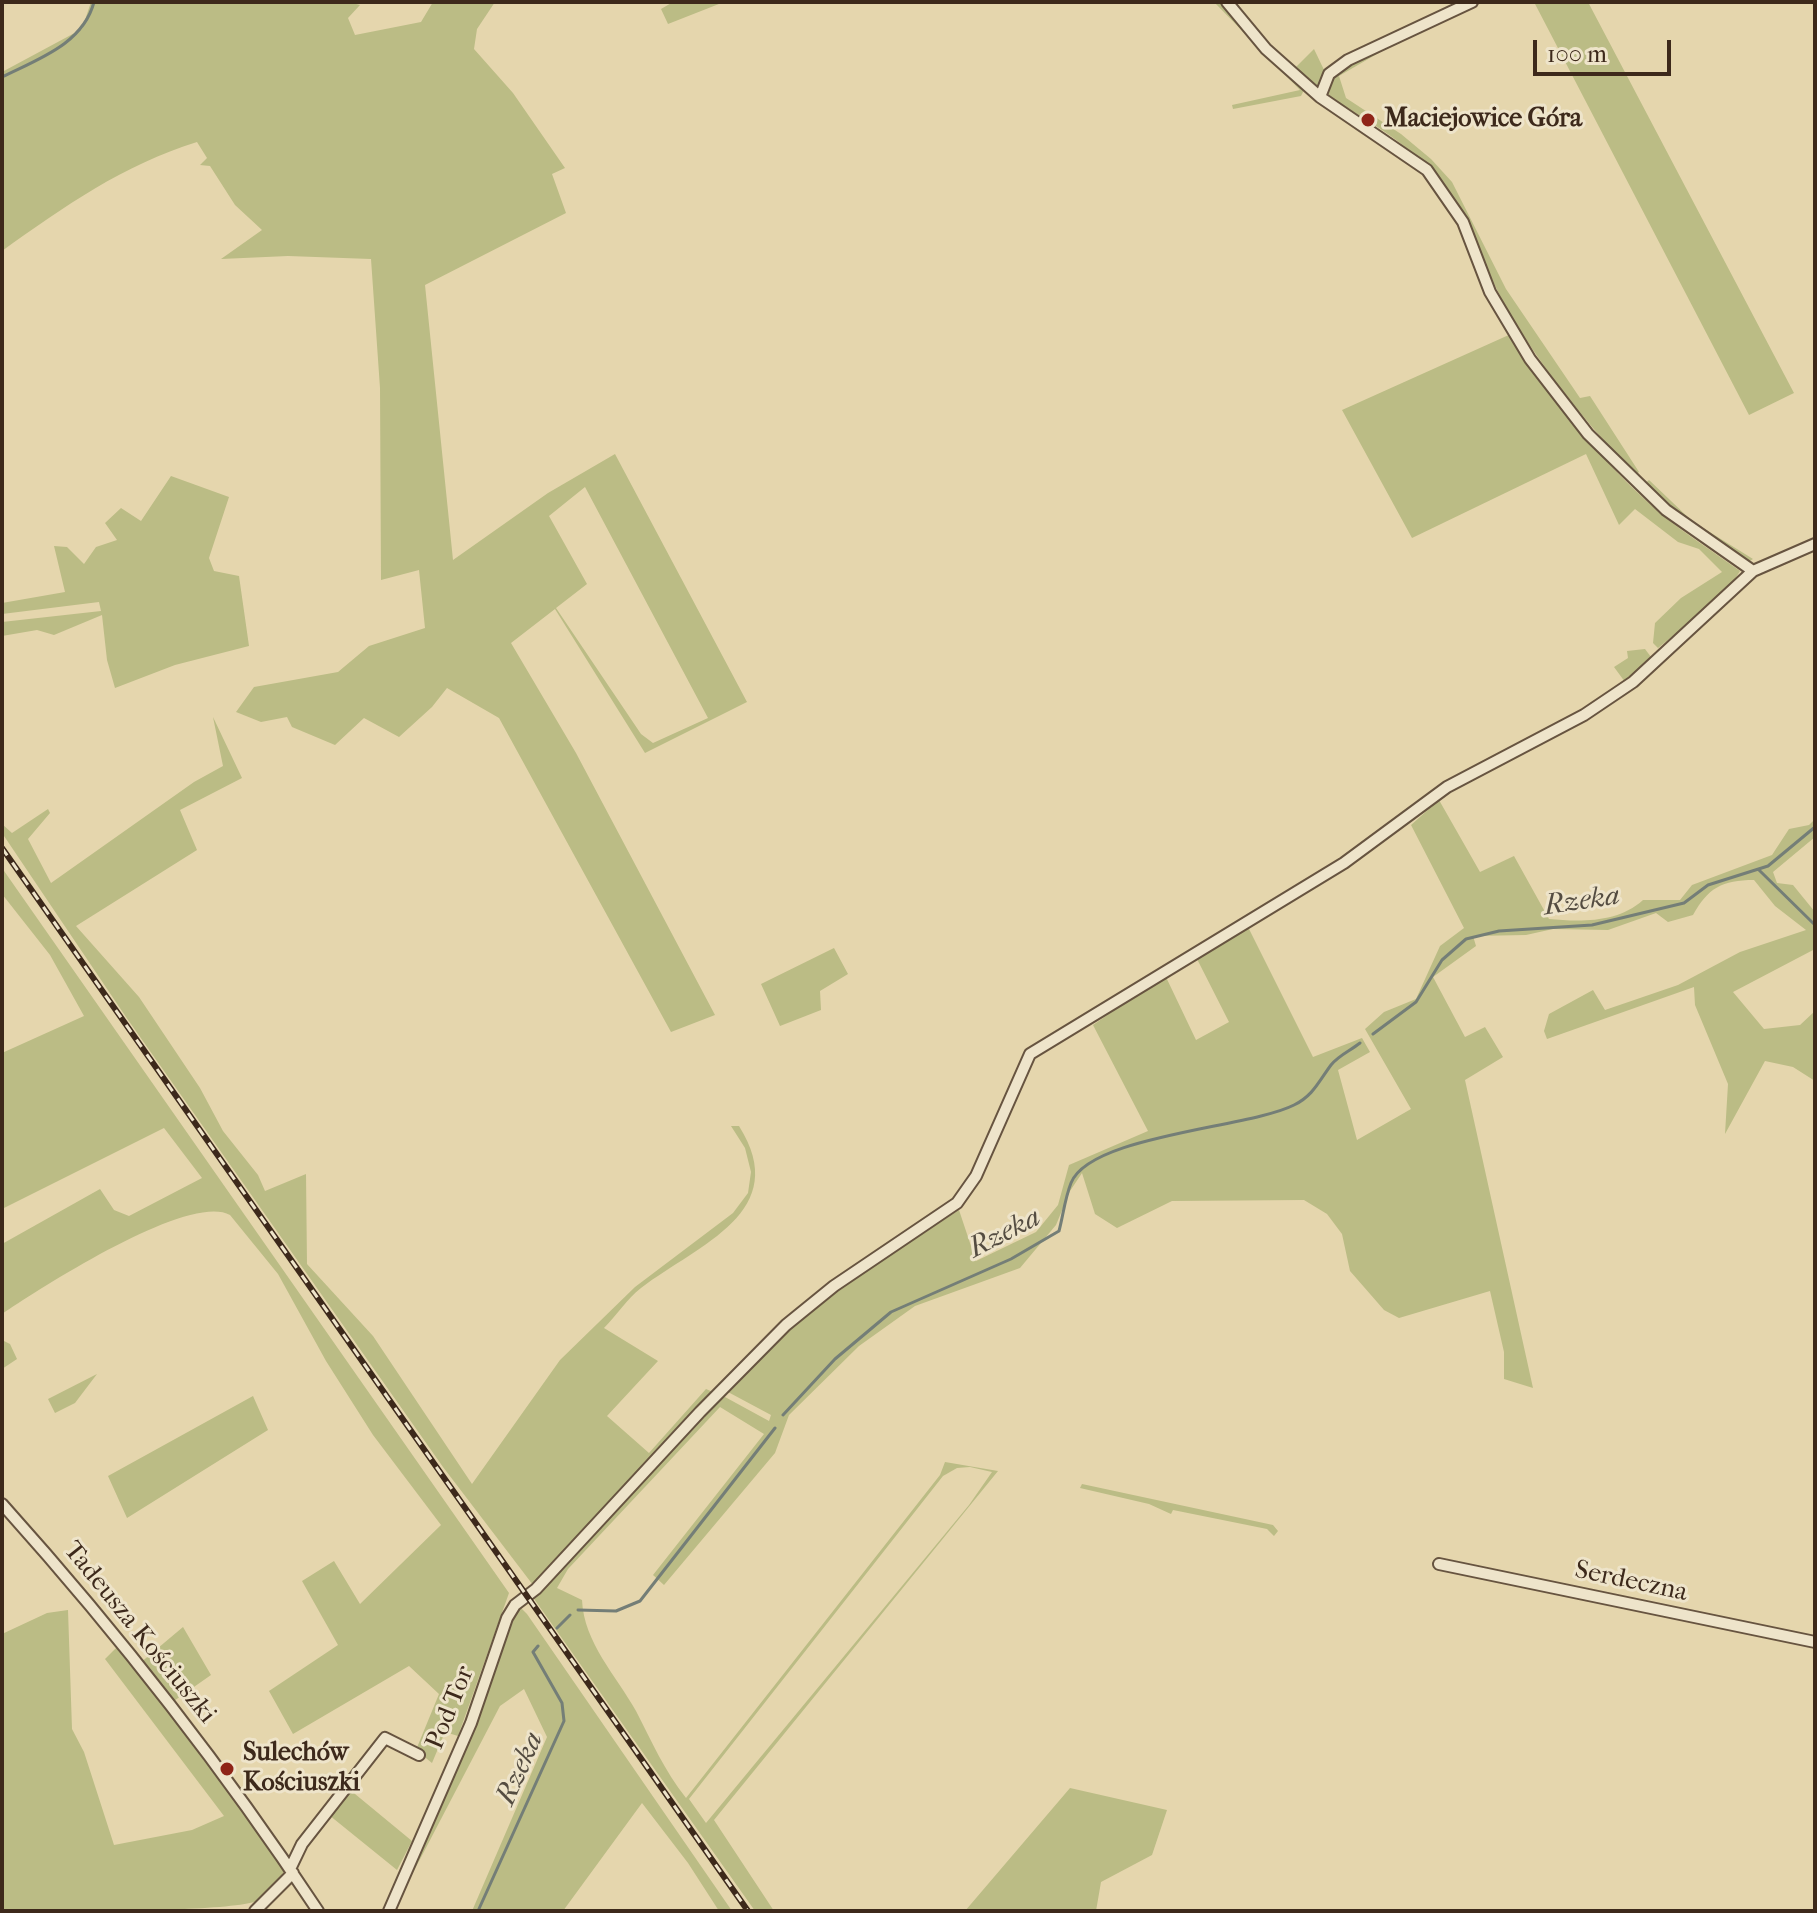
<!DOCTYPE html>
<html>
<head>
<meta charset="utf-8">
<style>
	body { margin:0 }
	#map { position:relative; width:1817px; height:1913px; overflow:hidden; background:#e5d6ad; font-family:"IM FELL French Canon",serif }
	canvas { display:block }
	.frame { position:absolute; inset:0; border:4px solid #3d291b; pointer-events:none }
	.scale { position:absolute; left:1533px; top:40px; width:138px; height:36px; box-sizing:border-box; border:4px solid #3d291b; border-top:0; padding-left:10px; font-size:24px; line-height:28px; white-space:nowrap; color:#3d291b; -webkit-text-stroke:6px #eee4ca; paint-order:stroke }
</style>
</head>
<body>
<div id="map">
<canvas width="1817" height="1913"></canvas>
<div class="frame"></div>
<div class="scale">100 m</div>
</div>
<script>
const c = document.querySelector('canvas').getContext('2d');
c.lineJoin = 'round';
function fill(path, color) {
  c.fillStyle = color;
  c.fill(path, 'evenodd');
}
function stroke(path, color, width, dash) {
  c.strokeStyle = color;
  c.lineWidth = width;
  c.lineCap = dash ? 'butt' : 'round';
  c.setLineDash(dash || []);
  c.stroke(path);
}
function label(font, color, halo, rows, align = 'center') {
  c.font = font + ' "IM FELL French Canon",serif';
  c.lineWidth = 6;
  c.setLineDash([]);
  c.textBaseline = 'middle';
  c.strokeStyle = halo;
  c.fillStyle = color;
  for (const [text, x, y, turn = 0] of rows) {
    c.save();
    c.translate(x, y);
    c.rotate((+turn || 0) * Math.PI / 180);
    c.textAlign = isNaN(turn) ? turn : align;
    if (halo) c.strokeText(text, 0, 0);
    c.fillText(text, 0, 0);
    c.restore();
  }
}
fill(new Path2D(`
	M91,2H349L360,5L348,18L355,35L421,22L433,2H495L477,29L474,49L513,93L565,168L552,174L566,213L425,285L453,560L548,493L615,454L747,702L645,753L555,609L511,643L576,753L715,1015L671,1032L499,718L447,688L432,707L399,737L364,718L335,745L292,727L287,717L261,722L236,712L254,687L338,672L369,646L425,628L419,570L381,580L380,388L371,259L288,256L221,259L262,230L235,205L210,166L200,165L207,158L197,142C123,165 65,206 2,251V72L82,29ZM585,487L708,718L653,743L641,734L556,608L587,584L549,516Z
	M673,2H724L668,24L661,9Z
	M1214,2H1222L1305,88L1301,96L1233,109L1232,105L1300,90Z
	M1534,2H1588L1794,393L1749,415Z
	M1401,40L1339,76L1346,98L1401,134L1431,159L1452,182L1506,289L1580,398L1590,396L1639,472L1635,475C1588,424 1544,372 1509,312C1482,266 1470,212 1434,173C1402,139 1365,120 1329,96L1327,87L1335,74Z
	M1314,49L1325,72L1317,88L1296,67Z
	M1511,334C1552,400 1601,462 1660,513C1685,534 1714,552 1740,571L1726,593L1658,648L1653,643L1655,623L1681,598L1722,572L1699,549L1678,542L1635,509L1619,525L1586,454L1412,538L1342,410Z
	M171,476L229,497L209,558L214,571L239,576L249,646L175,665L115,688L107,660L102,615L54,635L37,630L2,636V622L101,611L99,602L2,614V603L65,592L54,546L67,547L84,564L96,547L117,540L105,523L121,508L141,521Z
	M1649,480L1692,521L1753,559L1748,562L1671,508L1644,484Z
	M1645,649L1651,657L1625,682L1614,667L1628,658L1627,651Z
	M213,717L242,778L180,810L197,850L76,926L139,997L200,1088L223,1131L258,1175L265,1191L306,1174L307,1264L373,1336L472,1484L560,1360L635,1287L733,1213L748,1193L751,1172L745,1148L731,1126H739C793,1212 699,1244 641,1288C627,1299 617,1315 604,1328L658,1361L607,1416L649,1453L706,1389L713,1392L533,1585L443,1467L126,1017L2,833V824L12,833L48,809L50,813L28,839L51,883L194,782L223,766Z
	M1439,800L1480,872L1514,856L1549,919C1580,922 1618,923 1643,900H1680L1692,885L1772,855L1789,829L1809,825L1815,819V837L1773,872L1777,883L1793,885L1815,912V949L1733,992L1764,1029L1800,1025L1815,1011V1081L1793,1067L1765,1061L1725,1134L1728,1084L1695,1005L1694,987L1547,1039L1544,1031L1549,1014L1593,990L1605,1010L1678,985L1740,952L1806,930L1775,906L1754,880C1722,880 1708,888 1693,915L1668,922L1656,913L1608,930L1553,929L1526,935L1473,936L1476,946L1433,977L1465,1037L1485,1027L1503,1057L1465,1080L1533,1388L1504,1379V1352L1490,1291L1399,1318L1384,1310L1350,1271L1342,1234L1327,1214L1304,1200L1172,1201L1117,1228L1095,1214L1082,1173L1070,1191L1056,1225L1020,1268L915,1306L859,1346L789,1415L775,1453L664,1585L653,1575L764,1434L720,1407L568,1569L557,1588L582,1600C584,1643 616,1675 636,1711C652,1742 664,1770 686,1798L940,1475L945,1462L998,1471L714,1820L774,1911H755L532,1596L719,1399L725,1397L769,1421L771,1415L728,1392L729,1387L823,1299L959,1210L976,1261L1036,1232L1058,1205L1069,1165L1148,1131L1093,1025L1165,975L1196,1040L1229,1022L1197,959L1248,927L1313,1057L1362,1038L1370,1052L1338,1070L1357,1140L1411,1109L1365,1029L1384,1012L1416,999L1440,946L1464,928L1411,825ZM970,1467L992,1472L969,1505L706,1823L689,1799L943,1476L957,1468Z
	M2,868L509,1593L458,1736L445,1732L432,1763L416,1750L439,1694L409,1666L293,1734L269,1691L338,1645L302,1581L334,1561L360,1604L441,1525L373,1435L326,1361L278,1274L230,1215C189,1192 39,1289 2,1314V1244L100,1189L114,1210L129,1216L202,1178L164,1128L2,1209V1053L84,1016L50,955L2,894Z
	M834,948L848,974L820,991L821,1010L780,1026L761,984Z
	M2,1340L10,1344L17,1359L2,1369Z
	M97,1374L75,1403L55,1413L48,1399Z
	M253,1396L268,1430L127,1518L108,1476Z
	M1082,1484L1273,1525L1278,1531L1274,1536L1267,1529L1173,1510L1171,1514L1149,1504L1080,1488Z
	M519,1606L527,1614L732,1911H719L688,1863L642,1803L563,1911H472L547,1737L524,1689L500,1706L393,1911L453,1776Z
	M68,1610L72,1729L84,1752L114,1845L192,1830L224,1816L105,1659L120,1644L281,1860L285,1869C280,1880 269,1895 258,1901C222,1913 52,1911 2,1911V1634L47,1613Z
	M183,1627L211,1675L171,1703L139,1664Z
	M1070,1788L1167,1810L1152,1855L1101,1882L1096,1911H965Z
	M349,1789L412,1841L397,1870L329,1815Z`), '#bbbc85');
stroke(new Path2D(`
	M2,77C38,59 83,44 94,2
	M1759,870L1815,925
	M1373,1034L1416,1002L1442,960L1466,939L1499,931L1592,925L1684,903L1708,885L1768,866L1815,827
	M783,1415L835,1359L891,1312L1011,1259L1059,1231C1063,1216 1065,1198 1071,1183C1090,1135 1249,1128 1294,1105C1313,1096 1319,1081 1331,1065C1339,1055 1350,1051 1360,1043
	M578,1610L616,1611L640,1601L775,1428
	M557,1628L570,1615
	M478,1911L564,1721L562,1703L533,1652L538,1646`), '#747e77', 3);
const minor = new Path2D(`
	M1227,2L1266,49L1320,97L1427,170L1463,222L1490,292L1530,359L1588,434L1666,510L1753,571
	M1320,97L1329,74L1348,60L1472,2
	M2,1504C117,1632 223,1767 318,1911
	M1439,1564L1815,1642
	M290,1869L302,1844L385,1738L419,1755
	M255,1911L293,1873
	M389,1911L471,1723L507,1618L515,1605L536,1589L700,1412L786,1325L834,1286L957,1203L976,1176L1030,1054L1344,863L1447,787L1584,715L1633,682L1753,571L1815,544`);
stroke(minor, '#675440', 14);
stroke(minor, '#eee4ca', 10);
const rail = new Path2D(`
	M2,848L748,1911`);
stroke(rail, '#3d291b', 6);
stroke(rail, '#eee4ca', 3, [9]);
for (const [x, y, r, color] of [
	[1368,120,8,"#8f2418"],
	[227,1769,8,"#8f2418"]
]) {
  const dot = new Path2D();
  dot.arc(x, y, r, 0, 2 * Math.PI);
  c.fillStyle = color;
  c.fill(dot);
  stroke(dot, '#eee4ca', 3);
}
label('bold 26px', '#3d291b', '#eee4ca', [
	["Maciejowice Góra",1384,120],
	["Sulechów",243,1754],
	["Kościuszki",243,1784]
], 'left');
label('26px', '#3d291b', '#eee4ca', [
	["Serdeczna",1631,1582,12],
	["Tadeusza Kościuszki",139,1633,51],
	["Pod Tor",451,1708,-68]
]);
label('italic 28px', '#544c41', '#eee4ca', [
	["Rzeka",1582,902,-8],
	["Rzeka",1005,1234,-27],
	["Rzeka",521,1769,-66]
]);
</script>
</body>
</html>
